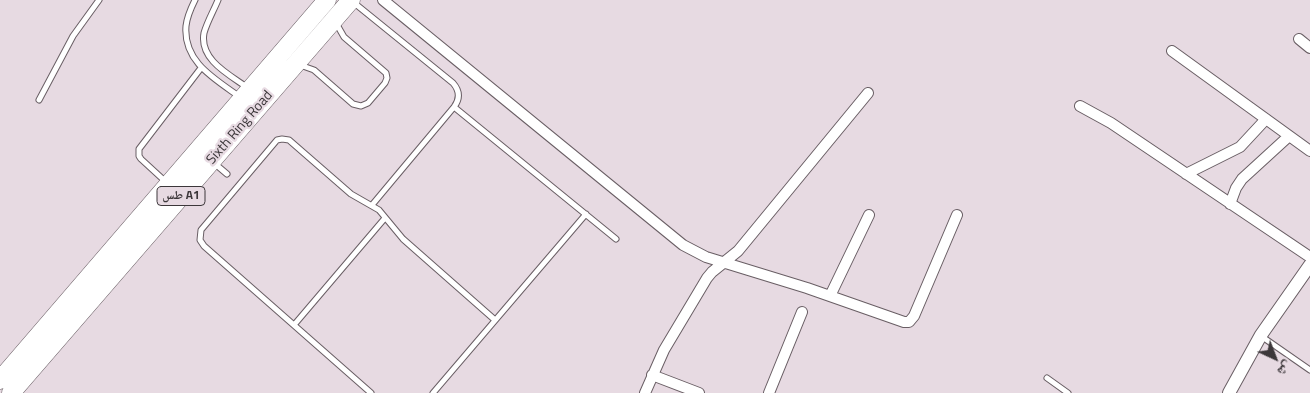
<!DOCTYPE html>
<html>
<head>
<meta charset="utf-8">
<style>
	body { margin:0 }
	#map { position:relative; width:1310px; height:393px; overflow:hidden; background:#e7dae2; font-family:"Titillium Web","Noto Naskh Arabic",sans-serif }
	canvas { display:block }
	.north { position:absolute; left:1250px; top:333px; width:50px; height:50px; -webkit-text-stroke:4px #e7dae2; paint-order:stroke; rotate:137deg; font-size:14px; font-weight:700; line-height:20px; text-align:center; color:#3c373a }
	.north::after { content:''; display:block; margin:auto; width:18px; height:22px; background:#3c373a; clip-path:polygon(50% 0,100% 100%,50% 72%,0 100%) }
</style>
</head>
<body>
<div id="map">
<canvas width="1310" height="393"></canvas>
<div class="north">ش</div>
</div>
<script>
const c = document.querySelector('canvas').getContext('2d');
c.lineJoin = 'round';
function stroke(path, color, width, dash) {
  c.strokeStyle = color;
  c.lineWidth = width;
  c.lineCap = dash ? 'butt' : 'round';
  c.setLineDash(dash || []);
  c.stroke(path);
}
function label(font, color, halo, rows, align = 'center') {
  c.font = font + ' "Titillium Web","Noto Naskh Arabic",sans-serif';
  c.lineWidth = 4.5;
  c.setLineDash([]);
  c.textBaseline = 'middle';
  c.strokeStyle = halo;
  c.fillStyle = color;
  for (const [text, x, y, turn = 0] of rows) {
    c.save();
    c.translate(x, y);
    c.rotate((+turn || 0) * Math.PI / 180);
    c.textAlign = isNaN(turn) ? turn : align;
    if (halo) c.strokeText(text, 0, 0);
    c.fillText(text, 0, 0);
    c.restore();
  }
}
const service = new Path2D(`
	M195,0C191,8 187,17 186,26C183,62 215,79 240,97
	M218,0C214,10 207,22 204,33C199,60 230,75 248,88
	M353,2L453,83C460,91 460,99 454,107L372,205
	M300,65L314,70L353,104L361,106L368,103L385,83L387,78L386,73L344,37L336,23
	M39,100L73,36L99,0
	M454,107L616,239
	M214,163L227,174
	M166,182L141,159L139,156V149L201,68
	M294,325L385,218
	M1261,336L1310,370
	M1047,378L1068,393
	M371,393L204,246L200,240L201,230L277,140L282,139L289,140L351,194L379,210L403,239L495,320
	M433,393L586,214`);
const minor = new Path2D(`
	M383,0L683,245L706,257L807,288L904,322H909L914,316L957,215
	M1299,39L1310,48
	M1172,51L1310,151
	M1080,106L1111,123L1310,257
	M1186,174L1240,147L1266,119
	M1230,204L1236,188L1242,179L1289,136
	M830,296L869,215
	M652,375L699,393
	M645,393L664,350L707,278L712,272L738,251L868,93
	M769,393L802,312`);
const tertiary = new Path2D(`
	M1229,393L1261,335L1310,265`);
const trunk = new Path2D(`
	M0,380L327,0
	M11,393L351,0`);
stroke(service, '#695e64', 7);
stroke(minor, '#695e64', 12);
stroke(tertiary, '#695e64', 14);
stroke(trunk, '#695e64', 19);
stroke(service, '#fff', 5);
stroke(minor, '#fff', 10);
stroke(tertiary, '#fff', 12);
stroke(trunk, '#fff', 18);
for (const [x, y, w] of [
	[181,196,48]
]) {
  const box = new Path2D();
  box.roundRect(x - w / 2, y - 9.5, w, 19, 4);
  c.fillStyle = '#e7dae2';
  c.fill(box);
  stroke(box, '#3c373a', 1);
}
label('bold 12px', '#3c373a', null, [
	["طس A1",181,196]
]);
label('14px', '#3c373a', '#e7dae2', [
	["Sixth Ring Road",240,128,-49]
]);
</script>
</body>
</html>
